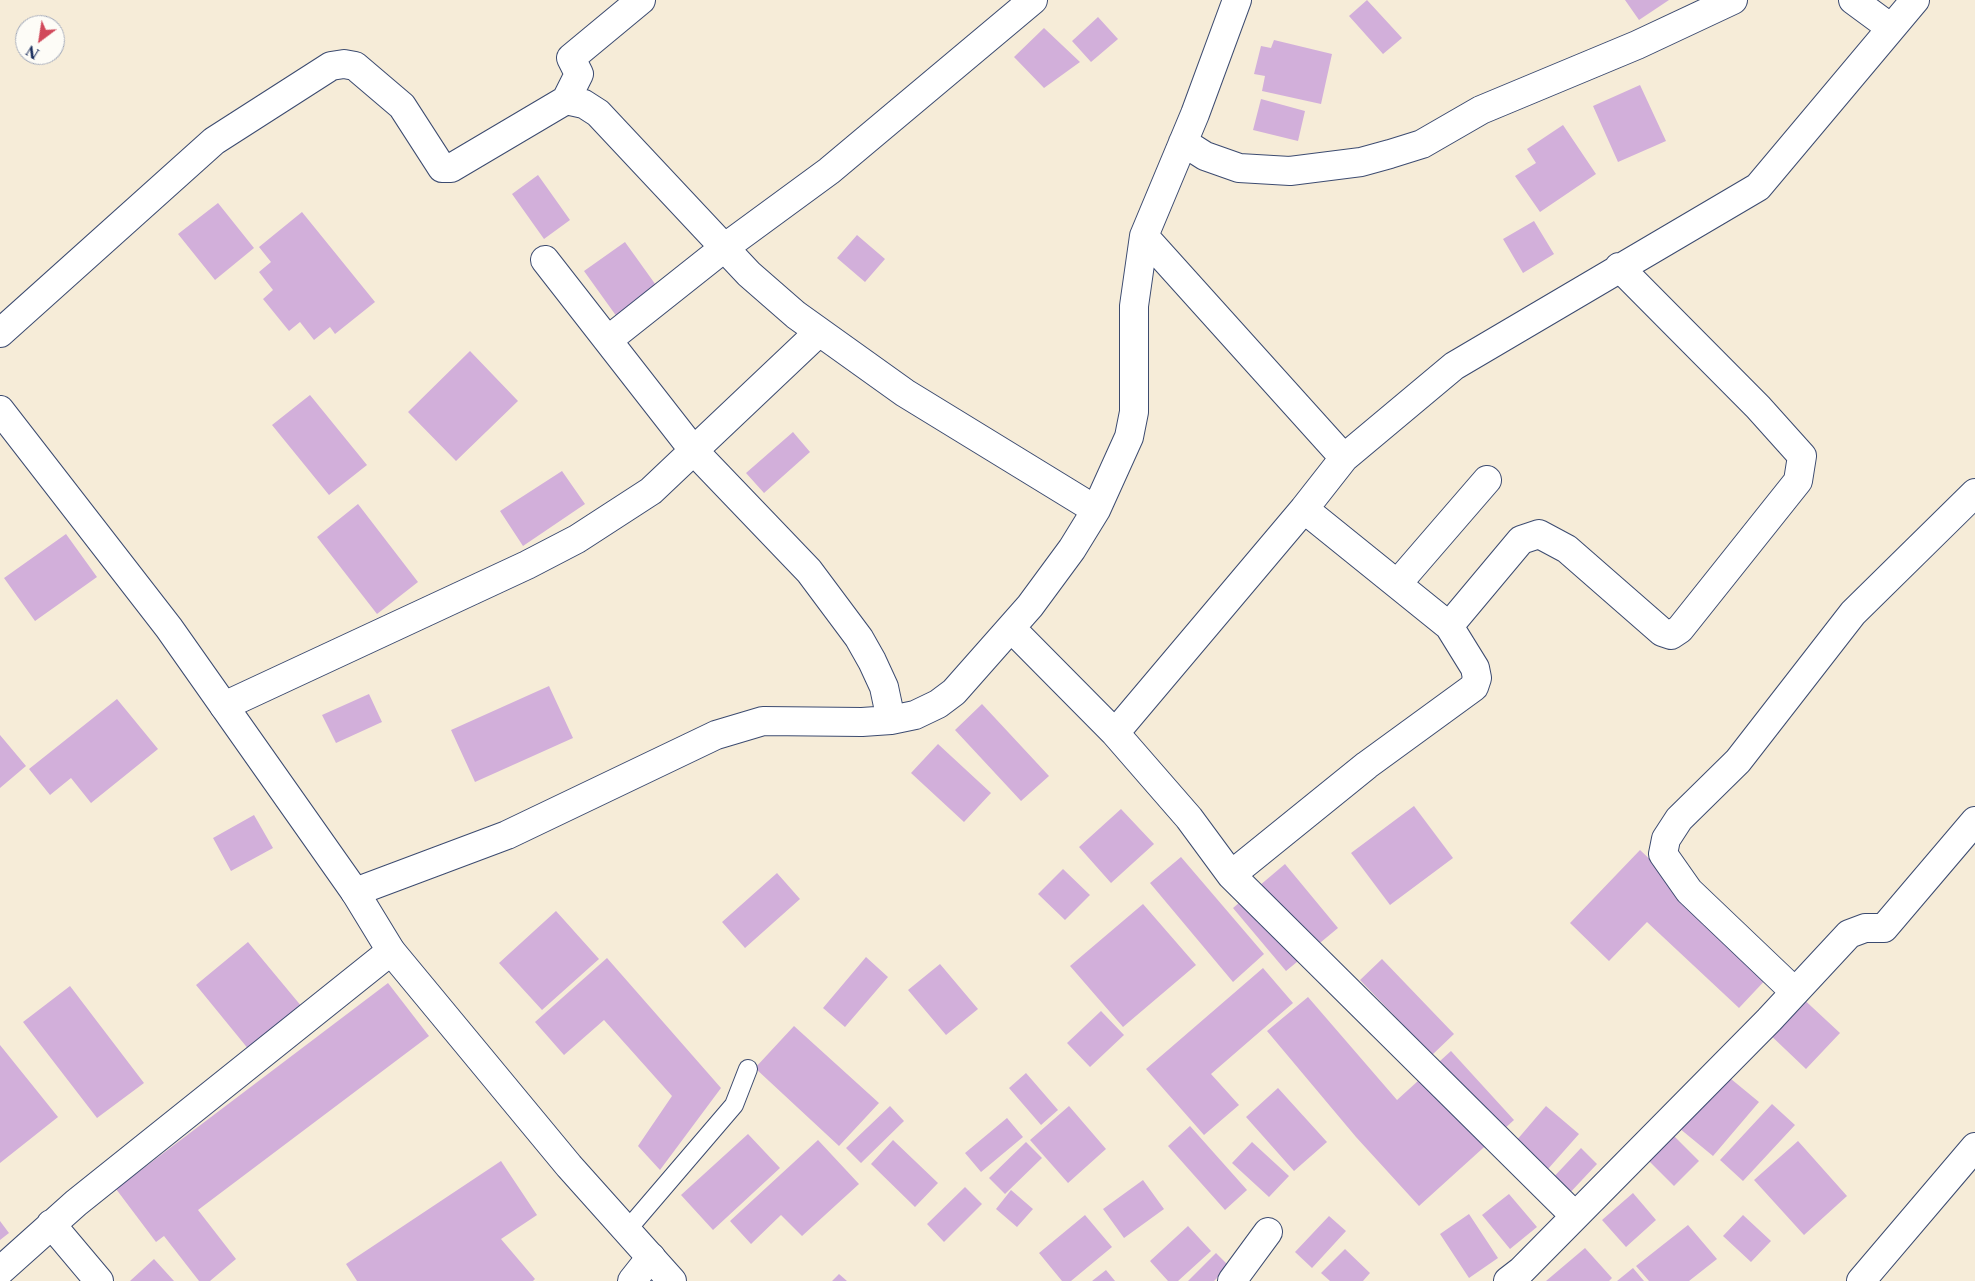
<!DOCTYPE html>
<style>
body{margin:0}
#map{position:relative;width:1975px;height:1281px;overflow:hidden;background:#f6ecd8;font-family:"Libre Caslon Text",serif}
canvas{display:block}
.north{position:absolute;left:15px;top:15px;width:50px;height:50px;box-sizing:border-box;background:#fdfcf7;border:1px solid #a3aaba;border-radius:50%;rotate:211deg;font-size:14px;font-weight:700;line-height:20px;text-align:center;color:#1b2f5e}
.north::after{content:'';display:block;margin:auto;width:18px;height:22px;background:#d1495b;clip-path:polygon(50% 0,100% 100%,50% 72%,0 100%)}
</style>
<div id="map">
<canvas width="1975" height="1281"></canvas>
<div class="north">N</div>
</div>
<script>
const context = document.querySelector('canvas').getContext('2d');
context.lineJoin = 'round';
function paint(path, color) {
  context.fillStyle = color;
  context.fill(path, 'evenodd');
}
function toPath(rows) {
  const path = new Path2D();
  for (const r of rows) {
    path.moveTo(r[0], r[1]);
    for (let i = 2; i < r.length; i += 2) path.lineTo(r[i], r[i + 1]);
  }
  return path;
}
function strokePath(path, color, width, dash) {
  context.strokeStyle = color;
  context.lineWidth = width;
  context.lineCap = dash ? 'butt' : 'round';
  context.setLineDash(dash || []);
  context.stroke(path);
}
paint(toPath([
 [1367,0,1402,38,1383,54,1349,16],
 [1625,0,1669,0,1639,20],
 [1098,17,1118,39,1091,62,1072,41],
 [1044,28,1080,62,1044,88,1014,57],
 [1274,40,1332,54,1321,104,1262,91,1265,76,1254,74,1261,46,1271,48],
 [1640,85,1666,141,1618,162,1593,106],
 [1261,99,1305,111,1298,141,1253,130],
 [1563,125,1596,174,1540,212,1515,176,1536,163,1527,149],
 [538,175,570,220,544,239,512,194],
 [218,203,254,248,215,280,178,234],
 [302,212,375,302,335,334,330,327,314,340,300,322,289,331,263,299,273,290,259,272,271,262,259,247],
 [1534,221,1554,254,1523,273,1503,239],
 [857,235,885,259,865,282,837,258],
 [625,242,658,288,617,317,584,271],
 [470,351,518,401,456,461,408,412],
 [310,395,367,465,329,495,272,425],
 [793,432,810,452,764,493,746,473],
 [562,471,585,504,523,546,500,511],
 [358,504,418,582,377,614,317,537],
 [66,534,97,577,35,621,4,578],
 [549,686,573,738,475,782,451,730],
 [369,694,382,722,336,743,322,715],
 [117,699,158,749,91,803,71,778,50,795,29,769],
 [982,704,1049,776,1021,801,955,730],
 [0,735,26,766,0,788],
 [938,744,991,793,964,822,911,773],
 [1414,806,1453,858,1390,905,1351,853],
 [1121,809,1154,844,1111,883,1079,847],
 [254,815,273,848,231,871,213,838],
 [1640,850,1771,974,1739,1008,1647,922,1609,961,1570,923],
 [1181,857,1264,954,1233,982,1150,883],
 [1285,864,1338,928,1286,971,1233,908],
 [1063,869,1090,895,1065,920,1038,894],
 [777,873,800,899,745,948,722,922],
 [1143,904,1196,965,1123,1027,1070,966],
 [556,911,599,959,542,1010,499,963],
 [248,942,307,1013,254,1056,196,985],
 [866,957,888,977,845,1027,823,1008],
 [607,958,721,1088,660,1170,638,1146,672,1096,604,1020,564,1055,535,1022],
 [1382,959,1454,1034,1432,1055,1360,980],
 [940,964,978,1009,946,1035,908,990],
 [1263,968,1293,1003,1211,1074,1239,1105,1204,1135,1146,1069],
 [388,983,429,1036,198,1210,236,1259,210,1281,199,1281,164,1236,156,1242,116,1189],
 [70,986,144,1083,97,1118,23,1022],
 [1798,994,1840,1033,1806,1069,1764,1029],
 [1308,997,1397,1100,1451,1051,1514,1120,1419,1206,1356,1137,1267,1031],
 [1101,1011,1124,1035,1090,1067,1067,1043],
 [794,1026,879,1103,839,1146,755,1068],
 [0,1045,58,1117,0,1163],
 [1026,1073,1058,1110,1041,1125,1009,1088],
 [1725,1074,1759,1102,1713,1156,1679,1128],
 [1278,1088,1327,1142,1294,1171,1246,1117],
 [1772,1104,1795,1125,1743,1181,1720,1160],
 [890,1106,904,1121,861,1163,846,1148],
 [1069,1106,1106,1149,1068,1183,1030,1140],
 [1546,1106,1579,1134,1548,1169,1516,1141],
 [1007,1118,1023,1137,981,1172,965,1153],
 [1190,1126,1247,1190,1225,1210,1168,1146],
 [748,1134,780,1168,713,1230,681,1195],
 [1672,1134,1699,1161,1674,1186,1647,1159],
 [818,1140,859,1184,802,1236,781,1215,751,1244,730,1221],
 [893,1140,938,1183,915,1207,871,1164],
 [1798,1141,1847,1196,1804,1235,1754,1180],
 [1026,1142,1042,1158,1005,1194,989,1178],
 [1252,1142,1289,1176,1269,1197,1232,1163],
 [1581,1148,1597,1164,1565,1198,1548,1183],
 [501,1161,537,1215,501,1239,535,1279,533,1281,357,1281,346,1264],
 [1143,1180,1164,1209,1124,1238,1103,1209],
 [965,1187,982,1204,944,1242,927,1224],
 [1011,1190,1033,1209,1017,1227,996,1209],
 [1633,1193,1656,1220,1626,1247,1602,1220],
 [1509,1194,1537,1227,1510,1249,1482,1215],
 [1469,1214,1498,1258,1469,1278,1440,1234],
 [1085,1215,1112,1247,1071,1281,1062,1281,1039,1253],
 [1743,1215,1771,1241,1751,1262,1723,1236],
 [1329,1216,1346,1231,1312,1268,1295,1252],
 [0,1221,9,1233,0,1240],
 [1688,1225,1717,1259,1689,1281,1649,1281,1636,1266],
 [1188,1226,1211,1251,1178,1281,1168,1281,1150,1261],
 [1585,1248,1612,1278,1609,1281,1546,1281],
 [1345,1249,1370,1273,1363,1281,1330,1281,1321,1273],
 [1216,1253,1229,1266,1214,1281,1188,1281],
 [154,1259,174,1281,130,1281],
 [1633,1268,1644,1281,1617,1281],
 [1106,1270,1115,1281,1092,1281],
 [839,1274,847,1281,832,1281]
]), '#d2afda');
const service = toPath([
 [627,1230,734,1105,748,1069]
]);
const minor = toPath([
 [1853,0,1891,28],
 [566,100,579,74,571,58,641,0],
 [1183,142,1205,156,1239,168,1290,171,1361,162,1390,154,1422,144,1481,110,1637,45,1733,0],
 [1144,236,1344,458,1304,509,1115,733,1189,818,1231,875,1575,1216],
 [545,260,694,451,809,571,859,638,872,661,884,687,891,720],
 [0,333,214,141,331,66,344,64,355,66,402,106,442,168,451,168,566,100,584,104,598,113,749,274,796,315,905,393,1096,510],
 [608,340,724,248,829,171,1033,0],
 [1344,458,1454,366,1758,187,1915,0],
 [1398,583,1487,480],
 [1449,626,1521,540,1539,534,1567,549,1662,632,1671,635,1680,629,1798,481,1802,456,1758,407,1619,267],
 [1011,628,1115,733],
 [224,706,527,565,577,539,651,491,819,332],
 [1231,875,1367,765,1474,687,1477,678,1475,668,1449,626,1304,509],
 [355,892,507,835,716,735,763,721,862,722,891,720,915,715,938,704,954,692,1030,606,1072,549,1096,510,1129,437,1134,412,1134,306,1144,236,1195,114,1237,0],
 [1795,992,1689,891,1663,854,1666,839,1679,819,1738,761,1853,613,1975,493],
 [51,1224,99,1281],
 [0,1271,76,1203,391,951],
 [632,1281,651,1257],
 [1232,1281,1268,1232],
 [1508,1281,1521,1271,1769,1020,1849,934,1865,928,1884,928,1975,821],
 [1861,1281,1975,1147]
]);
const tertiary = toPath([
 [0,410,169,628,355,892,391,951,569,1166,672,1281]
]);
strokePath(service, '#3c4b70', 20);
strokePath(minor, '#3c4b70', 30);
strokePath(tertiary, '#3c4b70', 30);
strokePath(service, '#fff', 18);
strokePath(minor, '#fff', 28);
strokePath(tertiary, '#fff', 28);
</script>
